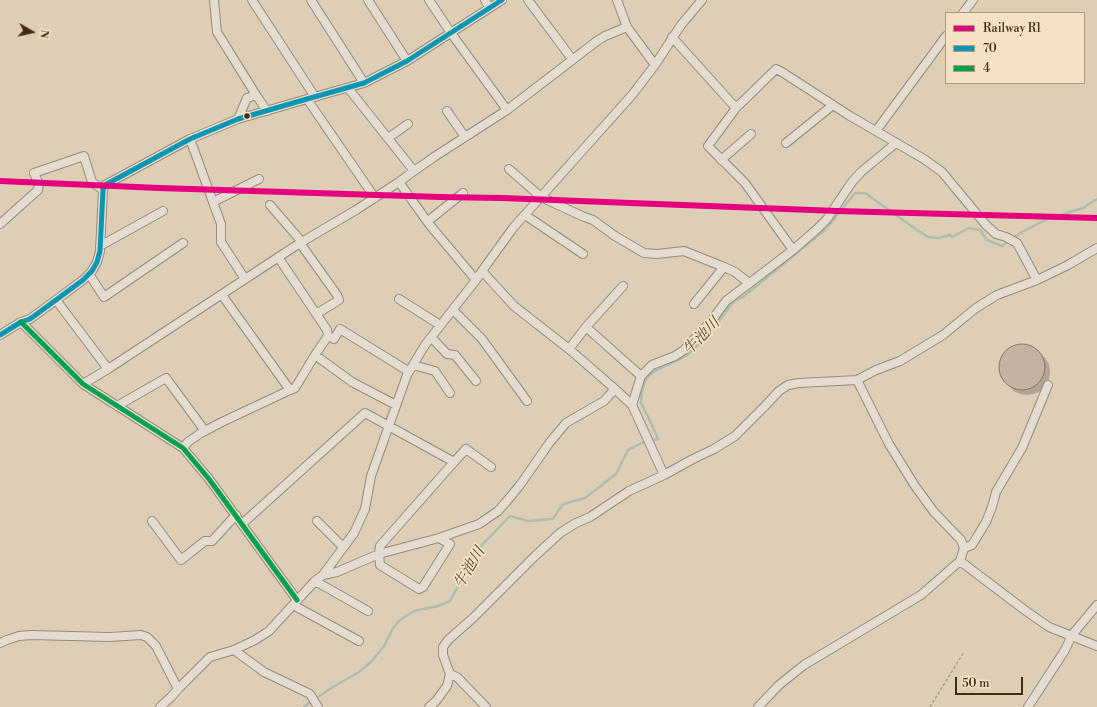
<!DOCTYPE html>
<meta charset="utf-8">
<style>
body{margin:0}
#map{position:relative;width:1097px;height:707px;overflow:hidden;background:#deceb6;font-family:"Libre Bodoni",serif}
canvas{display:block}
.legend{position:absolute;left:945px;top:12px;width:140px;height:72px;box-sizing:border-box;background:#f5e1c4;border:1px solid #ae987c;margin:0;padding:5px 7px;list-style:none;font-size:12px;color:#442a10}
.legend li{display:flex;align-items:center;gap:8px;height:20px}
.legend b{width:20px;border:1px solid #ae987c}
.north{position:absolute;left:12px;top:12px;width:40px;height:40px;-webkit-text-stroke:3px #f5e1c4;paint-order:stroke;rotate:99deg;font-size:11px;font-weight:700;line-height:16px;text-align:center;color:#442a10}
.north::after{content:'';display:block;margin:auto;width:14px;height:18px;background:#442a10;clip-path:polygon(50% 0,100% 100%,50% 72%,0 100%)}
.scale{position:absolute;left:955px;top:677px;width:68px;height:18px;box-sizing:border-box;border:2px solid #442a10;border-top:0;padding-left:5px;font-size:12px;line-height:14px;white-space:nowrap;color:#442a10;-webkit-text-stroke:3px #f5e1c4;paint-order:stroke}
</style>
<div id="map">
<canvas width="1097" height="707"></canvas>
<ul class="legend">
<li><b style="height:5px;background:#e5007d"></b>Railway R1</li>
<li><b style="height:5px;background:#0a96b2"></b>70</li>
<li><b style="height:5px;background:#03a04e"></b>4</li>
</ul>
<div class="north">N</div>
<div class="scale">50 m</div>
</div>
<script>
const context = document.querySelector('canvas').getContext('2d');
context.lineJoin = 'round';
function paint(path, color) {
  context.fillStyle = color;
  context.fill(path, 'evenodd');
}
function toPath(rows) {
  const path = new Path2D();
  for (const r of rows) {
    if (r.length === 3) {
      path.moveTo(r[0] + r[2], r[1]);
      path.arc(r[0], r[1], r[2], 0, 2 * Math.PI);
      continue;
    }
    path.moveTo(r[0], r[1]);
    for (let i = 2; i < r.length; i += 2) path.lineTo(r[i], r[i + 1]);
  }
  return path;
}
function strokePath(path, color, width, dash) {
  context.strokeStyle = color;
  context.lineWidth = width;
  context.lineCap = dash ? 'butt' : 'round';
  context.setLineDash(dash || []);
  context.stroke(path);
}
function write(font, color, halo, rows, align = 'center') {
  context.font = font + ' "Libre Bodoni","Noto Serif JP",serif';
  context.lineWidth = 3.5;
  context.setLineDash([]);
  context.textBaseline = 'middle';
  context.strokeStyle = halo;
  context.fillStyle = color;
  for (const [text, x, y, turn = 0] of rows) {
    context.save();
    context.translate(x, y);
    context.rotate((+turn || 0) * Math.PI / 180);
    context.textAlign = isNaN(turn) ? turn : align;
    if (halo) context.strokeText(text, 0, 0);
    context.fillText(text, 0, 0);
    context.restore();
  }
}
paint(toPath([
 [1019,345,1026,345,1034,348,1045,358,1049,364,1050,372,1049,379,1046,386,1041,391,1034,394,1027,395,1020,394,1014,391,1004,380,1001,374,1000,366,1002,359,1006,352,1011,348]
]), '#0003');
strokePath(toPath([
 [1013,238,1022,232,1047,219,1083,208,1097,199],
 [304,707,310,702,333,687,359,672,371,662,384,646,393,628,401,619,414,611,438,606,450,601,470,563,481,546,510,516,528,521,553,519,563,504,585,498,616,474,628,450,642,443,658,439,652,425,641,403,642,389,646,379,653,372,686,356,705,338,722,317,733,302,743,297,825,230,855,193,865,193,917,230,928,237,939,238,950,235,952,237,969,228,980,230,987,240,1002,246,1009,241]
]), '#aebdaf', 2.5);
const building = toPath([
 [1022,367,23]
]);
paint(building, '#c6b2a2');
strokePath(building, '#807464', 1);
const minor = toPath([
 [214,0,217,32,256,95,267,111],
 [252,0,315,97],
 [311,0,364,83],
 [368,0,407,61],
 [429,0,451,33,507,110],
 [485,0,489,7],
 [528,0,572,59],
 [617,0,627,27,655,65],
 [963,13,973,0],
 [672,37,736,108],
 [348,88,414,171],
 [307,99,375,198],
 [447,111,465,137],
 [238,119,247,98,256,95],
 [876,131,946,36],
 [388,138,408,124],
 [190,139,221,224,221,242,245,279],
 [786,143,833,105],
 [721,160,751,134],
 [509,169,541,197,582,216,593,220,615,236,644,253,657,254,684,251,724,267,735,272,749,283],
 [399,182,429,224,476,280],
 [213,202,259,179],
 [270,205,302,242],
 [525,215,583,254],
 [428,221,463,193],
 [0,224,38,190,39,184,34,173,84,156,92,182,103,190],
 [300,243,337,295,339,300,316,314],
 [100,246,163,211],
 [793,250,745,183,708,146,736,108,776,69,782,72,850,116,924,159,942,172,986,225,996,234,1006,237,1017,243,1037,280],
 [278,257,327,330,328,336,315,355],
 [482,271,514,306,569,349,615,389,632,405,664,475],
 [89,274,104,297,183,243],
 [399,299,440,325],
 [56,300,108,369],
 [694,304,724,267],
 [453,310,482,339,527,401],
 [21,322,83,384,183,448,209,479,297,600],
 [586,327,641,376],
 [0,335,21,322,30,319,41,311,83,280,92,271,97,262,100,251,103,190,105,185,190,139,238,119,307,99,364,83,407,61,502,0],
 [328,336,334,339,340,329,408,371],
 [431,337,447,354,455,355,476,381],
 [569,349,586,327,623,286],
 [413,365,435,371,450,393],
 [83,384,108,369,300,243,356,210,399,182,414,171,434,157,507,110,597,41,605,36,627,27],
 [290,390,295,388,315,355,352,382,396,405],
 [632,405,641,376,652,365,675,356,684,350,712,320,726,301,793,250,817,229,827,219,852,182,861,172,896,143],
 [117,406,166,378,205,431],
 [183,448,188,442,201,433,222,422,290,390,222,295],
 [454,462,466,449,491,467],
 [152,521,181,560,205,541,212,541,236,515],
 [317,521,343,547],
 [242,524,365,413,454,462,380,546,379,554,380,565,419,589,423,587,450,544,439,538],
 [964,548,972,545,986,522,992,507,996,492,1022,448,1048,385],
 [960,561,1026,611,1049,627,1097,646],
 [323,575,337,572,379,554,439,538,479,524,498,511,506,502,520,485,550,442,566,423,604,401,615,389],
 [315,581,368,611],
 [293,605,359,641],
 [0,643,7,640,19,636,31,635,110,637,141,635,147,637,156,646,178,689],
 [234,650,264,672,310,694,318,707],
 [450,674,457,677,486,707],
 [160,707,171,697,178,689,210,657,234,650,255,640,269,631,315,581,323,575,354,533,365,509,371,476,407,375,425,345,476,280,482,271,513,228,632,95,655,65,681,25,702,0],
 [429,707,436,701,447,686,450,674,443,655,443,647,448,640,473,618,534,557,560,533,576,523,590,517,629,491,664,475,693,459,714,449,735,436,765,406,779,391,788,385,799,383,857,380,876,370,900,361,943,335,976,308,997,295,1037,280,1068,265,1097,248],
 [758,707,779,685,804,665,921,595,960,561,964,548,961,540,934,512,915,486,889,444,857,380],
 [1028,707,1065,650,1072,635,1097,605]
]);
strokePath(minor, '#968a7a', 10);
strokePath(toPath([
 [930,707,964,652]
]), '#a89e92', 1.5, [3, 2]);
strokePath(minor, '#e4dcd0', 8);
strokePath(toPath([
 [0,335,21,322,30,319,41,311,83,280,92,271,97,262,100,251,103,190,105,185,190,139,238,119,307,99,364,83,407,61,502,0]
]), '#0a96b2', 5);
strokePath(toPath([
 [21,322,83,384,183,448,209,479,297,600]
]), '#03a04e', 5);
strokePath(toPath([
 [0,181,159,188,440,197,502,198,837,211,1097,218]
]), '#e5007d', 6);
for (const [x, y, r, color] of [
 [247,116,3.5,"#442a10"]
]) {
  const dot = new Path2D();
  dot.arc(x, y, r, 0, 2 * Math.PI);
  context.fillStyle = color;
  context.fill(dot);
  strokePath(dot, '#f5e1c4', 1.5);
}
write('italic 15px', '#55462f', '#f5e1c4', [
 ["牛池川",702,337,-46],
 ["牛池川",470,568,-59]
]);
</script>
